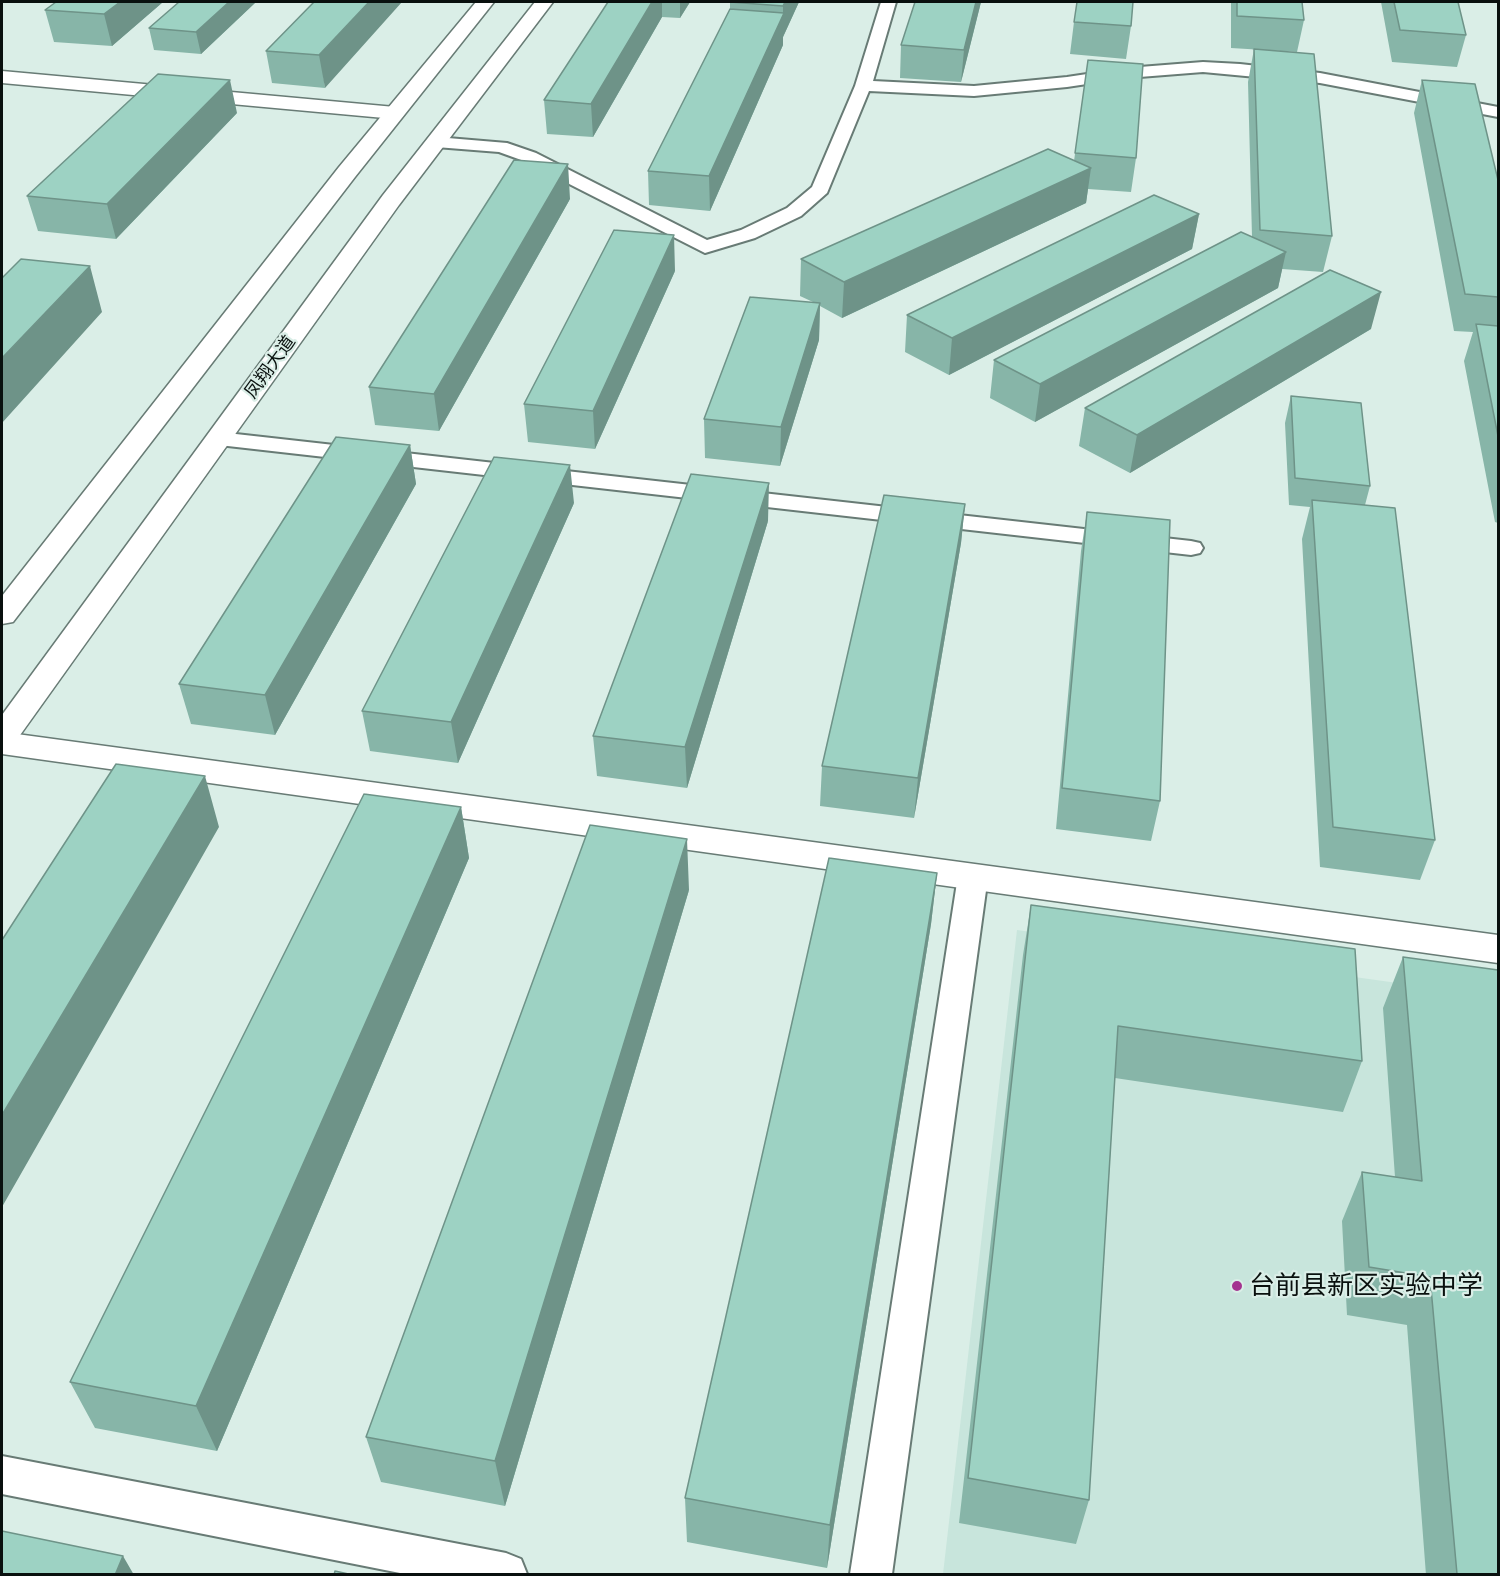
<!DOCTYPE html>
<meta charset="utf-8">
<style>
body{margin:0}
#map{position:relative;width:1500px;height:1576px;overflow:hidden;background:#daeee7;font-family:"Asap Condensed",sans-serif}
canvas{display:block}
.frame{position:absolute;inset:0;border:3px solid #09100e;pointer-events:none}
</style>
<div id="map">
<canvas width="1500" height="1576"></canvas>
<div class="frame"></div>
</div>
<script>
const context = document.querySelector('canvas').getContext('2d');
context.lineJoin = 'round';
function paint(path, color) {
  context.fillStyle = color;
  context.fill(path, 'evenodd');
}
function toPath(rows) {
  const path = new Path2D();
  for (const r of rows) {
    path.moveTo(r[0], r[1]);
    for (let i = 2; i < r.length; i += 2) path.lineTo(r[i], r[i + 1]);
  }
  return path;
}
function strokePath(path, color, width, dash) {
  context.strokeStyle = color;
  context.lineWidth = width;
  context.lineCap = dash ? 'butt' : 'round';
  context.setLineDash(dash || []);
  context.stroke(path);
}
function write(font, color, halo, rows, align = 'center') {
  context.font = font + ' "Asap Condensed","Noto Sans SC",sans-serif';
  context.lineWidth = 4.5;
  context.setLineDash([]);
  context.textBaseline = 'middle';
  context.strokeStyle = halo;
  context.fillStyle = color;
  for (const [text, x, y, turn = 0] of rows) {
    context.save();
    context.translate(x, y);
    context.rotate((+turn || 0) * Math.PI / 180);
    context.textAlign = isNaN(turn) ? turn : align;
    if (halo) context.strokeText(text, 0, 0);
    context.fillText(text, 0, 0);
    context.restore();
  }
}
paint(toPath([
 [1017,930,1498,997,1498,1574,943,1574]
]), '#c8e5dc');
const service = toPath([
 [881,2,896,2,873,81,974,86,1067,77,1127,68,1203,62,1240,64,1320,73,1498,107,1498,117,1320,83,1203,72,1127,78,1067,87,974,96,869,91,827,193,801,216,755,238,705,253,524,161,499,152,436,147,430,146,427,142,430,138,436,137,507,143,536,153,707,240,741,230,787,208,812,187,855,86,881,2],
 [218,432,1191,541,1200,543,1203,548,1200,553,1191,555,210,444,207,439,210,434,218,432],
 [973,865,984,868,988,876,892,1574,850,1574,958,876,962,868,973,865],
 [2,1456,506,1553,521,1559,527,1574,405,1574,2,1494,2,1456]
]);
const minor = toPath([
 [2,71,395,107,402,109,405,113,402,117,395,119,2,83,2,71]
]);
const tertiary = toPath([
 [2,732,1498,935,1498,963,2,754,2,732]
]);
const primary = toPath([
 [476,2,494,2,355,177,13,622,2,624,2,596,339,167,476,2],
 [535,2,553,2,399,205,13,745,2,748,2,715,383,195,535,2]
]);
strokePath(service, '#687b75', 4);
strokePath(minor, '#687b75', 3);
strokePath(tertiary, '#687b75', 3);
strokePath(primary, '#687b75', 3);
paint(service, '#fff');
paint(minor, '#fff');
paint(tertiary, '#fff');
paint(primary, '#fff');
paint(toPath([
 [56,2,163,2,112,46,54,42,45,10],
 [179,2,256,2,201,54,154,50,149,28],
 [314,2,325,88,272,83,266,51],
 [608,2,690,2,680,18,662,17,593,137,547,134,544,100],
 [730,2,799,2,783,37,783,45,710,211,649,205,648,171,730,10],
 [915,2,981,2,961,82,900,78,901,45],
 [1231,2,1302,2,1304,20,1297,52,1231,48],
 [1381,2,1458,2,1466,35,1457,67,1392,62],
 [1074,22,1131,26,1126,59,1070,54],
 [1254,49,1332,236,1323,272,1282,269,1278,288,1035,422,990,398,994,360,1252,237,1248,82],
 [1088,60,1136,158,1131,192,1088,189,1086,203,842,318,820,306,819,340,780,466,705,458,704,419,813,302,800,296,801,259,1074,161],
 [1422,80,1498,180,1498,523,1495,522,1464,361,1473,332,1454,331,1414,113],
 [237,113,116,239,38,231,27,196],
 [570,199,439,431,375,425,369,387],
 [1199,214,1192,249,949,375,905,352,907,315],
 [675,271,595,449,528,442,524,404],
 [1371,329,1130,473,1079,446,1085,408],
 [1291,396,1370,486,1365,505,1435,840,1420,880,1320,867,1302,539,1310,507,1289,505,1285,423],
 [410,445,416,484,275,735,191,724,179,684],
 [574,503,458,763,370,751,362,711],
 [965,504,961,543,914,818,820,806,822,766],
 [1087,512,1160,801,1151,841,1056,829,1081,551],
 [768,521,687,788,597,776,593,736],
 [461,807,469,858,217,1451,95,1428,70,1382],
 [937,873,931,924,827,1568,687,1542,685,1498],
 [689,890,505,1506,381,1482,366,1437],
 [1031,905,1362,1061,1343,1112,1115,1078,1089,1500,1076,1544,959,1523,1023,955],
 [1403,957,1498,1575,1426,1575,1407,1325,1347,1315,1342,1221,1362,1172,1395,1177,1383,1008]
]), '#87b5a8');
paint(toPath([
 [120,2,163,2,112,46,104,14],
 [229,2,256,2,201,54,196,32],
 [369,2,402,2,325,88,319,55],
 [652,2,662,2,662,17,593,137,591,104],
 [680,2,690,2,680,18],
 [785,2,799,2,783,37,783,45,710,211,709,176,783,13,783,6],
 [976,2,981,2,961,82,964,50],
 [230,80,237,113,116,239,107,204],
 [568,164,570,199,439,431,434,394],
 [1091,168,1086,203,842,318,844,282],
 [1199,214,1192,249,949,375,952,338],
 [674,235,675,271,595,449,593,411],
 [1286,252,1278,288,1035,422,1040,384],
 [90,266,102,312,2,423,2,358],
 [1381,292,1371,329,1130,473,1137,435],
 [820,303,819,340,780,466,781,427],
 [410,445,416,484,275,735,265,695],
 [570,465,574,503,458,763,451,722],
 [769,483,768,521,687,788,685,747],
 [965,504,961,543,914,818,918,778],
 [205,776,219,827,2,1207,2,1115],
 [461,807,469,858,217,1451,196,1406],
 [687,839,689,890,505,1506,495,1461],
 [937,873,931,924,827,1568,830,1525],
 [123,1556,134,1575,115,1575]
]), '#6e9388');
const building = toPath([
 [56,2,120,2,104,14,45,10,56,2],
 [179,2,229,2,196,32,149,28,179,2],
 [314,2,369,2,319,55,266,51,314,2],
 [608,2,652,2,591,104,544,100,608,2],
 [730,2,785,2,783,6,730,2],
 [915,2,976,2,964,50,901,45,915,2],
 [1077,2,1133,2,1131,26,1074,22,1077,2],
 [1237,2,1302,2,1304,20,1237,16,1237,2],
 [1394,2,1458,2,1466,35,1400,30,1394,2],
 [730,9,784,13,709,176,648,171,730,9],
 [1254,49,1314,54,1332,236,1260,230,1254,49],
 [1088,60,1143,64,1136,158,1075,153,1088,60],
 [158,74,230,80,107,204,27,196,158,74],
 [1422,80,1475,84,1498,180,1498,297,1465,294,1422,80],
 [1048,149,1091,168,844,282,801,259,1048,149],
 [514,160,568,164,434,394,369,387,514,160],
 [1154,195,1199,214,952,338,907,315,1154,195],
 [614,230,674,235,593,411,524,404,614,230],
 [1241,232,1286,252,1040,384,994,360,1241,232],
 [21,259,90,266,2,358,2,278,21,259],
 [1330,270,1381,292,1137,435,1085,408,1330,270],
 [750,297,820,303,781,427,704,419,750,297],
 [1476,324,1498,326,1498,436,1476,324],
 [1291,396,1361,403,1370,486,1295,478,1291,396],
 [336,437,410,445,265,695,179,684,336,437],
 [494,457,570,465,451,722,362,711,494,457],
 [691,474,769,483,685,747,593,736,691,474],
 [884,495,965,504,918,778,822,766,884,495],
 [1312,500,1395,508,1435,840,1333,827,1312,500],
 [1087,512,1170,520,1160,801,1062,788,1087,512],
 [116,764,205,776,2,1115,2,940,116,764],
 [364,794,461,807,196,1406,70,1382,364,794],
 [590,825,687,839,495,1461,366,1437,590,825],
 [829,858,937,873,830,1525,685,1498,829,858],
 [1031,905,1355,949,1362,1061,1118,1026,1089,1500,968,1478,1031,905],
 [1403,957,1498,970,1498,1575,1457,1574,1430,1277,1369,1267,1362,1172,1422,1181,1403,957],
 [2,1531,123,1556,115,1575,2,1575,2,1531],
 [335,1571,353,1575,334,1575,335,1571]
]);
paint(building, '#9dd2c3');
strokePath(building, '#6e9388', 1.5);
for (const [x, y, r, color] of [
 [1237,1286,6,"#a43390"]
]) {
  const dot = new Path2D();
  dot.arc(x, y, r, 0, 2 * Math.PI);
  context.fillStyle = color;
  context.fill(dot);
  strokePath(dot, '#daeee7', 2);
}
write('18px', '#09100e', '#daeee7', [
 ["凤翔大道",270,367,-54]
]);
write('26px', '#09100e', '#daeee7', [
 ["台前县新区实验中学",1249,1286]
], 'left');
</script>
